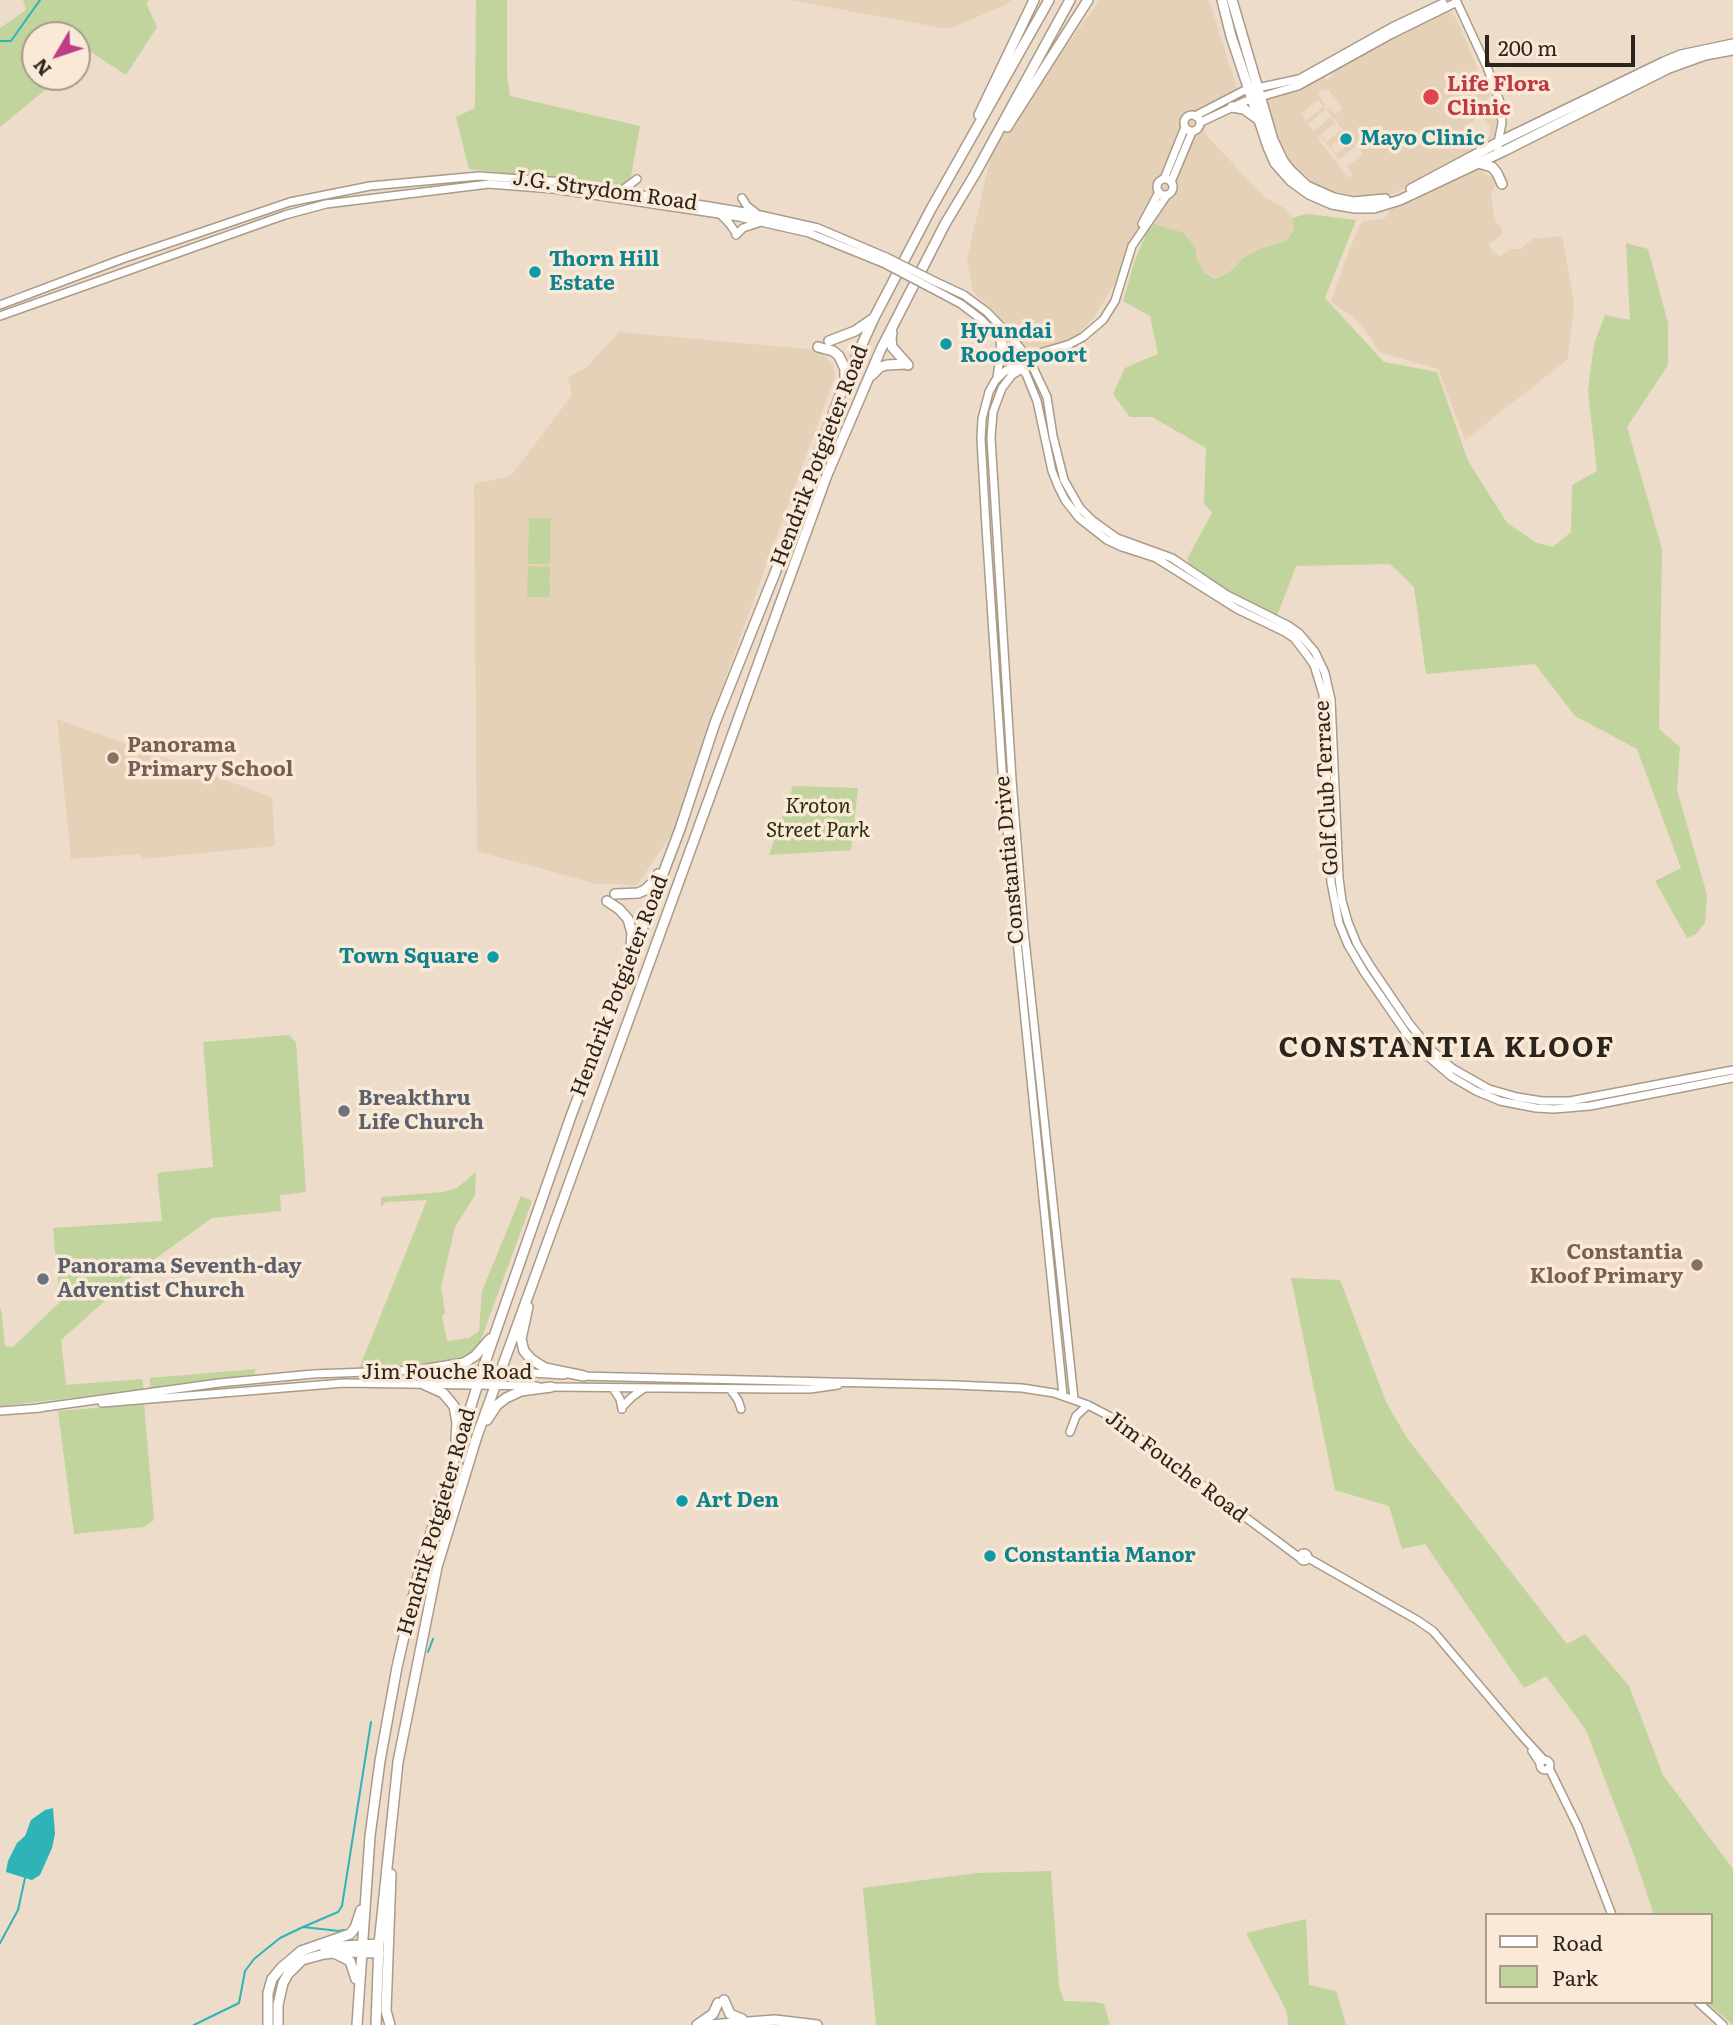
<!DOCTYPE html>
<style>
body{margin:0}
#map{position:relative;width:1733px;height:2025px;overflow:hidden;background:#ecdcc9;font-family:Literata,serif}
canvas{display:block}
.legend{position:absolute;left:1485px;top:1913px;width:228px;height:91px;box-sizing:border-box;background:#fae9d6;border:2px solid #a79b8c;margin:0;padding:9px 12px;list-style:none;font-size:21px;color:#2b251e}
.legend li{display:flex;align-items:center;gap:14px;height:35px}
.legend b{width:35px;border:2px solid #a79b8c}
.north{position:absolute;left:21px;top:21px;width:70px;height:70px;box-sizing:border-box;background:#fae9d6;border:2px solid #a79b8c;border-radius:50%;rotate:231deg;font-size:19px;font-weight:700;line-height:28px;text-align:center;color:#2b251e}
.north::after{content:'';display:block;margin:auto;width:24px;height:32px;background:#bd3d89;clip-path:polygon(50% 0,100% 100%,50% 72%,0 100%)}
.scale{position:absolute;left:1485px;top:35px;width:150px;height:32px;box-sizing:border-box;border:4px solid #2b251e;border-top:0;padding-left:9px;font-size:21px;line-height:24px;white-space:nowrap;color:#2b251e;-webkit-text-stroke:5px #fae9d6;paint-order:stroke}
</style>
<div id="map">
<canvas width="1733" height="2025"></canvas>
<ul class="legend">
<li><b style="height:9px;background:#fff"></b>Road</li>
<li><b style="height:19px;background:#c1d49d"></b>Park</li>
</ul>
<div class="north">N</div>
<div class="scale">200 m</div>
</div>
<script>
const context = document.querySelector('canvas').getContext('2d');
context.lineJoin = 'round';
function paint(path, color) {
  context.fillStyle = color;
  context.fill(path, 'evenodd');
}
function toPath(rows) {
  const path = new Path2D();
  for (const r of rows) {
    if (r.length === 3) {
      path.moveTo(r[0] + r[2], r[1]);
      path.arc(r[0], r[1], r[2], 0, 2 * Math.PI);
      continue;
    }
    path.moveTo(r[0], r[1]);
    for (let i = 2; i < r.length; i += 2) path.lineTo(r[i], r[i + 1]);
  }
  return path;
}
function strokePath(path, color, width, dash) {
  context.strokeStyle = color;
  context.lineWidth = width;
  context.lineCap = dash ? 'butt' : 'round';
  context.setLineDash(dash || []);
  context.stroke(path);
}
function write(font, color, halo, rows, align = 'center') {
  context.font = font + ' Literata,serif';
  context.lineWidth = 7;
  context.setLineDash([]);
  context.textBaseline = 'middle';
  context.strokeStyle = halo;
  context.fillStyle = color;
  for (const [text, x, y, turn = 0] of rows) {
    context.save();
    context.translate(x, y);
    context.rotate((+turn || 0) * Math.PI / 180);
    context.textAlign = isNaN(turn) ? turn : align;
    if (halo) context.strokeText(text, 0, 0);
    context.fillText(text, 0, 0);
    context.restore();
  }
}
paint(toPath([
 [790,0,1012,0,1003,6,948,29],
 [1100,0,1209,0,1242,105,1210,118,1204,130,1207,136,1263,196,1284,208,1292,218,1294,230,1286,240,1259,249,1242,259,1232,270,1215,278,1204,271,1197,259,1195,247,1184,233,1146,224,1141,238,1094,318,1068,344,1030,353,994,311,973,292,967,259,991,155,1016,114],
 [1450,12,1456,18,1477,67,1478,72,1480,76,1484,76,1491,91,1490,96,1486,100,1489,104,1492,103,1494,106,1496,123,1494,139,1409,187,1388,196,1359,199,1334,195,1310,183,1291,166,1277,141,1264,101,1296,91,1323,76,1327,80,1334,74,1332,71,1442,13],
 [1323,89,1325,91,1328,89,1343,108,1335,115,1330,108,1327,110,1346,134,1348,132,1363,154,1347,167,1353,175,1349,178,1317,138,1321,136,1339,160,1355,147,1352,142,1336,154,1331,146,1345,135,1341,130,1327,142,1321,134,1335,123,1331,117,1314,131,1308,124,1325,110,1323,107,1306,121,1301,114,1318,100,1324,107,1326,106,1318,93],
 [1480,115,1491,127,1489,130,1491,134,1478,145,1468,137,1469,135,1464,128],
 [1481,168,1485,175,1494,176,1497,182,1491,194,1495,221,1502,229,1502,234,1488,245,1499,257,1511,249,1521,249,1532,239,1562,236,1574,303,1568,359,1465,440,1438,369,1379,352,1366,331,1354,318,1331,302,1349,250,1362,221,1384,219,1390,210,1424,192],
 [619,332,818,350,833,364,835,376,712,715,676,828,637,885,597,884,477,851,474,484,511,476,572,395,568,377,586,368],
 [57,719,272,797,275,846,142,859,141,854,71,859]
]), '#e5d0b8');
paint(toPath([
 [23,0,150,0,146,3,157,27,126,75,91,52,77,64,77,35,35,35,35,77,61,77,0,127,0,28,26,10],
 [476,0,507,0,507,75,510,96,640,126,629,188,469,169,456,117,475,108],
 [1307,214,1356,220,1325,298,1384,362,1437,372,1468,461,1507,523,1537,543,1553,547,1571,532,1572,485,1597,471,1588,391,1594,344,1605,315,1630,320,1626,243,1648,249,1668,323,1668,365,1627,427,1662,549,1659,729,1680,747,1677,790,1707,895,1705,923,1696,934,1687,938,1655,881,1681,868,1637,749,1575,716,1535,664,1426,674,1414,587,1390,564,1296,566,1277,616,1243,600,1204,576,1190,564,1187,559,1212,513,1204,503,1206,448,1152,417,1130,417,1113,394,1125,368,1158,354,1150,316,1123,301,1135,260,1147,232,1154,224,1184,233,1195,247,1197,259,1204,272,1215,279,1232,270,1242,259,1259,249,1286,241,1294,230,1292,218],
 [529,518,551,518,550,533,548,533,551,534,550,564,528,564],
 [528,566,550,567,550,581,546,582,550,582,550,597,527,597],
 [793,786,858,788,851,850,769,855],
 [289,1035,296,1042,306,1192,280,1195,281,1211,212,1218,137,1272,61,1340,66,1385,142,1379,144,1390,0,1406,0,1309,1,1308,5,1346,13,1347,60,1302,53,1228,162,1221,157,1173,213,1167,203,1042],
 [476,1172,475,1195,455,1227,441,1287,445,1313,442,1317,447,1341,469,1338,479,1331,482,1291,521,1196,532,1201,479,1345,468,1357,446,1363,359,1369,427,1200,386,1202,381,1206,381,1197,443,1192,457,1188],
 [1291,1278,1340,1280,1386,1402,1407,1438,1567,1644,1585,1634,1629,1686,1663,1775,1733,1869,1733,2025,1706,2002,1710,2002,1710,1915,1654,1915,1634,1855,1586,1730,1546,1676,1524,1688,1425,1544,1402,1549,1389,1506,1335,1490],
 [256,1369,254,1374,238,1377,157,1389,150,1386,150,1378],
 [144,1404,154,1520,144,1527,74,1534,58,1411],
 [1051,1871,1059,1987,1064,2001,1095,2002,1104,2004,1110,2025,876,2025,863,1888,977,1873],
 [1306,1919,1309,1985,1336,1991,1346,2025,1288,2025,1287,2012,1246,1933]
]), '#c1d49d');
paint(toPath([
 [53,1808,55,1834,52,1848,40,1875,32,1880,6,1872,8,1861,17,1843,25,1836,31,1820,45,1810]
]), '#2eb4b6');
strokePath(toPath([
 [0,41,11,41,40,0],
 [428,1652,433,1639],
 [303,1927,338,1912,342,1906,371,1722],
 [0,1943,18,1910,25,1878],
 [194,2025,239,2003,245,1971,254,1959,280,1938,303,1927,339,1931,344,1930]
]), '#2eb4b6', 2);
const minor = toPath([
 [1456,0,1487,67,1500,102,1502,123,1498,143,1498,153],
 [1192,123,8],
 [1195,116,1243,91,1299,79,1392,27,1443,3],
 [1201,122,1246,101,1298,86,1392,34,1457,2],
 [1165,187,8],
 [1164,179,1185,127],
 [1171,182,1192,132],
 [621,191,637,179],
 [742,198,747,206,756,213],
 [721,215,729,223,736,233],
 [1142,224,1159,192],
 [736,235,743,228,758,223],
 [934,281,964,295,987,312,1013,339,1030,361,1047,397,1053,436,1064,480,1080,508,1092,520,1117,538,1172,558,1227,595,1289,626,1299,633,1315,652,1325,673,1331,700,1339,878,1342,901,1348,922,1357,944,1371,967,1409,1023,1429,1048,1452,1068,1489,1089,1517,1097,1542,1101,1570,1101,1733,1070],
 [929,287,961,304,982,320,1000,340,1026,374,1037,401,1052,471,1058,486,1065,500,1079,518,1107,540,1122,547,1156,558,1237,609,1285,632,1294,638,1307,655,1314,665,1323,694,1331,882,1339,923,1348,945,1364,972,1406,1033,1424,1053,1452,1077,1476,1091,1500,1101,1536,1108,1554,1109,1590,1106,1733,1078],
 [0,305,122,259,290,202,370,186,479,176,564,182,751,213,818,228,886,257],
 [0,316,285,215,326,204,489,184,553,189,739,217,809,233,883,263],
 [1025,367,1012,375,1002,388,993,412,991,438,1012,780,1024,930,1074,1399],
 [997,377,1001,352,1000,340],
 [579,1376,955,1385,1022,1388,1054,1393,1088,1405,1111,1417,1300,1558],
 [549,1387,777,1389,810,1389,838,1385],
 [613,1388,620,1399,622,1409],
 [730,1389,738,1400,741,1409],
 [1063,1395,1016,931,1003,785,986,527,981,439,982,419,989,392,995,381,1004,372,1027,357,1070,344,1083,337,1103,320,1115,301,1132,246,1167,195],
 [102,1403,344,1383,537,1386],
 [623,1406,632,1397,643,1389],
 [38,1408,219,1383,313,1374,422,1370,501,1371,564,1375],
 [0,1411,41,1408],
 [1070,1432,1076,1416,1088,1405],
 [1304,1557,4],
 [1308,1558,1417,1620,1433,1631,1522,1736,1544,1760],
 [1532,1751,1540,1763],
 [1545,1765,5],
 [1549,1768,1578,1827,1612,1915],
 [1698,2002,1723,2025]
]);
const major = toPath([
 [1222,0,1231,36,1268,147,1275,163,1291,181,1309,194,1332,204,1355,208,1374,208,1400,200,1506,150,1669,68,1705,55,1733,50],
 [1232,0,1273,140,1283,161,1290,170,1307,186,1334,198,1353,202,1385,199],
 [1232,107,1244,109,1258,119],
 [979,115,1034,0],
 [1007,127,1088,0],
 [1478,163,1492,167,1497,173,1502,184],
 [1411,189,1501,141,1664,62,1681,55,1733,44],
 [892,333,891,338,892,347,908,365],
 [829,341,855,331,874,318],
 [818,347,833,351,839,356,845,369,845,381],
 [872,375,880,367,887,365,905,364],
 [615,894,638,893,645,890,654,881,658,874],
 [607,901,619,909,628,919,632,933,631,947],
 [528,1307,521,1339,524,1351,531,1359,545,1368,584,1376],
 [422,1370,464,1363,475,1356,490,1339],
 [425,1385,443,1393,454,1406,457,1423,456,1440],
 [487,1420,497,1405,506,1398,521,1391,551,1387],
 [324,1947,379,1944],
 [336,1954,350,1961,356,1979],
 [724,2000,730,2014,742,2019],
 [268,2025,268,1993,272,1979,281,1968,301,1951,350,1934,355,1928,361,1910],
 [278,2025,278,2005,283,1983,288,1974,302,1960,324,1954,345,1952,379,1953],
 [357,2025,370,1836,380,1761,397,1667,420,1567,482,1371,571,1116,680,829,715,723,775,573,845,382,874,318,931,209,1049,0],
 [376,2025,379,1944,398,1762,437,1567,477,1436,827,475,881,349,945,224,975,174,1070,0],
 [390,2025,386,2011,391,1874],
 [697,2025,713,2014,718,2003],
 [709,2025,775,2020,817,2025]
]);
strokePath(minor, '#aa9b89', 10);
strokePath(major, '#aa9b89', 12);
strokePath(minor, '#fff', 7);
strokePath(major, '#fff', 9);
const minorBridge = toPath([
 [886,257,934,281],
 [883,263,929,287]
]);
strokePath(minorBridge, '#aa9b89', 10, []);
strokePath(minorBridge, '#fff', 7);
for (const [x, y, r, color] of [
 [1431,97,9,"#e0444e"],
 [1346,139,7,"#0f9aa8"],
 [535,272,7,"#0f9aa8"],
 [946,344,7,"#0f9aa8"],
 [113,758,7,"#8d6e63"],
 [493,957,7,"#0f9aa8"],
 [344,1111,7,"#6b7280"],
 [1697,1265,7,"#8d6e63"],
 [43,1279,7,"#6b7280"],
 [682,1501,7,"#0f9aa8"],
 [990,1556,7,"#0f9aa8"]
]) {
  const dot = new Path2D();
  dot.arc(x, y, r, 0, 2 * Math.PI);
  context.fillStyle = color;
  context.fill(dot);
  strokePath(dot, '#fae9d6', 2.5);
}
write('bold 21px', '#be3a42', '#fae9d6', [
 ["Life Flora",1447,85],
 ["Clinic",1447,109]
], 'left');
write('bold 21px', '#0d838f', '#fae9d6', [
 ["Mayo Clinic",1360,139],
 ["Thorn Hill",549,260],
 ["Estate",549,284],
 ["Hyundai",960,332],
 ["Roodepoort",960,356],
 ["Town Square",479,957,"right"],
 ["Art Den",696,1501],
 ["Constantia Manor",1004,1556]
], 'left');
write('21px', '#2b251e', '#fae9d6', [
 ["J.G. Strydom Road",605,191,8],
 ["Hendrik Potgieter Road",820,456,-69],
 ["Golf Club Terrace",1327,788,-93],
 ["Constantia Drive",1010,860,-95],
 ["Hendrik Potgieter Road",620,986,-69],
 ["Jim Fouche Road",447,1373],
 ["Jim Fouche Road",1176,1467,37],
 ["Hendrik Potgieter Road",437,1522,-74]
]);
write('bold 21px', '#785e54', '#fae9d6', [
 ["Panorama",127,746],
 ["Primary School",127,770],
 ["Constantia",1683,1253,"right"],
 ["Kloof Primary",1683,1277,"right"]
], 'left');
write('italic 21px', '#252f0c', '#fae9d6', [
 ["Kroton",818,807],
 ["Street Park",818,831]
]);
write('bold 21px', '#5b616d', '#fae9d6', [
 ["Breakthru",358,1099],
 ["Life Church",358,1123],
 ["Panorama Seventh-day",57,1267],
 ["Adventist Church",57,1291]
], 'left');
context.letterSpacing = '2px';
write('bold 28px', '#2b251e', '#fae9d6', [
 ["CONSTANTIA KLOOF",1447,1049]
]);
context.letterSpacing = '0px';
</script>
